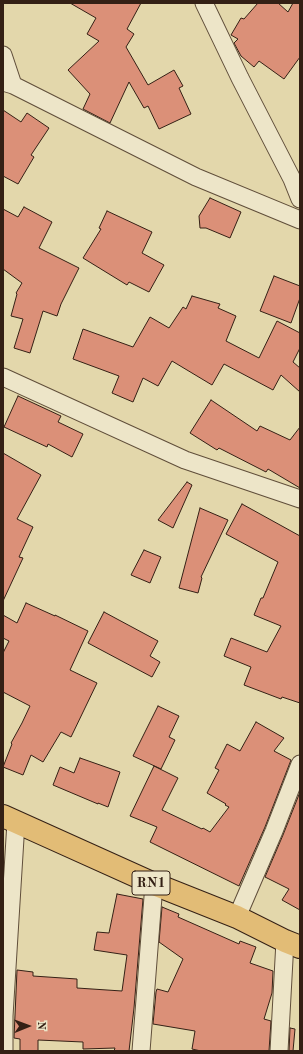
<!DOCTYPE html>
<style>
body{margin:0}
#map{position:relative;width:303px;height:1054px;overflow:hidden;background:#e3d7ab;font-family:"Old Standard TT",serif}
canvas{display:block}
.frame{position:absolute;inset:0;border:4px solid #342015;pointer-events:none}
.north{position:absolute;left:8px;top:1006px;width:40px;height:40px;-webkit-text-stroke:3px #ede5c8;paint-order:stroke;rotate:89deg;font-size:11px;font-weight:700;line-height:16px;text-align:center;color:#342015}
.north::after{content:'';display:block;margin:auto;width:14px;height:18px;background:#342015;clip-path:polygon(50% 0,100% 100%,50% 72%,0 100%)}
</style>
<div id="map">
<canvas width="303" height="1054"></canvas>
<div class="frame"></div>
<div class="north">N</div>
</div>
<script>
const context = document.querySelector('canvas').getContext('2d');
context.lineJoin = 'round';
function paint(path, color) {
  context.fillStyle = color;
  context.fill(path, 'evenodd');
}
function toPath(rows) {
  const path = new Path2D();
  for (const r of rows) {
    path.moveTo(r[0], r[1]);
    for (let i = 2; i < r.length; i += 2) path.lineTo(r[i], r[i + 1]);
  }
  return path;
}
function strokePath(path, color, width, dash) {
  context.strokeStyle = color;
  context.lineWidth = width;
  context.lineCap = dash ? 'butt' : 'round';
  context.setLineDash(dash || []);
  context.stroke(path);
}
function write(font, color, halo, rows, align = 'center') {
  context.font = font + ' "Old Standard TT",serif';
  context.lineWidth = 3;
  context.setLineDash([]);
  context.textBaseline = 'middle';
  context.strokeStyle = halo;
  context.fillStyle = color;
  for (const [text, x, y, turn = 0] of rows) {
    context.save();
    context.translate(x, y);
    context.rotate((+turn || 0) * Math.PI / 180);
    context.textAlign = isNaN(turn) ? turn : align;
    if (halo) context.strokeText(text, 0, 0);
    context.fillText(text, 0, 0);
    context.restore();
  }
}
const building = toPath([
 [70,3,141,3,127,29,134,34,126,47,148,85,174,70,183,86,179,88,191,114,159,129,148,106,144,108,129,82,110,123,83,109,90,94,68,70,99,41,87,34,96,18,70,3],
 [258,3,278,3,288,12,293,3,300,3,300,57,284,79,259,61,254,67,241,56,234,43,238,39,231,35,241,18,244,19,258,3],
 [3,110,21,122,27,113,49,128,31,155,34,157,18,184,3,176,3,110],
 [210,198,241,212,230,238,206,228,200,228,199,216,210,198],
 [24,207,52,222,39,248,79,268,61,304,57,316,43,311,30,353,14,348,23,319,11,316,17,294,16,293,22,283,3,269,3,209,18,217,24,207],
 [107,211,152,232,142,253,164,265,149,292,129,282,127,285,83,258,101,229,99,228,107,211],
 [274,276,300,286,300,298,291,323,260,311,274,276],
 [192,296,220,304,218,308,236,316,226,341,259,358,277,321,300,333,300,348,293,362,300,368,300,392,281,375,273,390,224,364,212,385,172,361,158,386,143,378,133,402,112,393,119,376,73,359,83,329,133,347,150,317,169,328,183,307,186,309,192,296],
 [18,396,61,416,58,422,83,434,72,457,48,444,47,447,4,427,18,396],
 [211,400,257,431,260,426,290,440,300,427,300,488,268,469,266,472,219,448,217,450,190,433,211,400],
 [3,453,41,475,17,519,33,527,19,557,23,558,3,601,3,453],
 [187,482,192,485,173,528,158,520,187,482],
 [242,504,300,536,300,703,282,697,281,699,244,685,251,667,224,656,231,638,267,652,281,626,254,615,261,598,263,598,278,562,226,534,242,504],
 [200,508,228,520,201,577,202,578,198,593,179,588,200,508],
 [144,550,161,557,150,583,131,575,144,550],
 [26,603,55,616,55,615,88,631,70,670,97,683,71,737,61,732,43,762,31,755,23,775,3,767,12,744,11,743,22,723,30,706,3,692,3,653,9,641,3,638,3,615,17,623,26,603],
 [104,612,158,641,150,656,160,662,152,677,88,643,104,612],
 [158,706,179,716,169,737,175,740,161,769,133,756,158,706],
 [256,722,284,738,274,751,291,760,265,827,239,886,150,842,157,827,130,816,154,766,178,778,162,810,202,829,203,828,210,832,229,807,225,805,226,804,207,793,219,770,215,768,227,744,240,751,256,722],
 [80,758,120,772,108,807,98,803,98,804,53,785,60,767,74,773,80,758],
 [300,792,300,910,282,900,289,889,265,877,283,835,300,792],
 [117,894,143,899,134,1008,129,1051,114,1051,115,1048,83,1049,83,1042,38,1040,38,1051,20,1051,20,1039,14,1038,17,970,33,972,33,976,77,979,77,988,122,991,127,955,94,950,97,932,109,933,117,894],
 [162,907,179,914,178,917,239,944,240,941,256,947,250,963,273,971,272,993,264,1019,271,1021,269,1051,201,1051,192,1049,195,1031,153,1024,156,992,157,989,168,992,183,959,159,942,162,907],
 [290,1028,295,1029,293,1051,289,1051,290,1028]
]);
paint(building, '#db9078');
strokePath(building, '#342015', 1);
const minor = toPath([
 [204,3,240,78,292,179,300,199],
 [3,55,13,85],
 [3,82,13,85,196,177,300,220],
 [3,377,185,460,300,499],
 [237,917,274,831,300,764],
 [4,1051,4,1016,16,822],
 [141,1051,154,884],
 [279,1051,285,941]
]);
const trunk = toPath([
 [3,816,154,884,237,917,285,941,300,947]
]);
strokePath(minor, '#604e3a', 19);
strokePath(trunk, '#342015', 24);
strokePath(minor, '#ede5c8', 17);
strokePath(trunk, '#e2bc76', 22);
for (const [x, y, w] of [
 [151,883,38]
]) {
  const box = new Path2D();
  box.roundRect(x - w / 2, y - 12, w, 24, 3);
  context.fillStyle = '#ede5c8';
  context.fill(box);
  strokePath(box, '#342015', 1);
}
write('bold 14px', '#342015', null, [
 ["RN1",151,883]
]);
</script>
